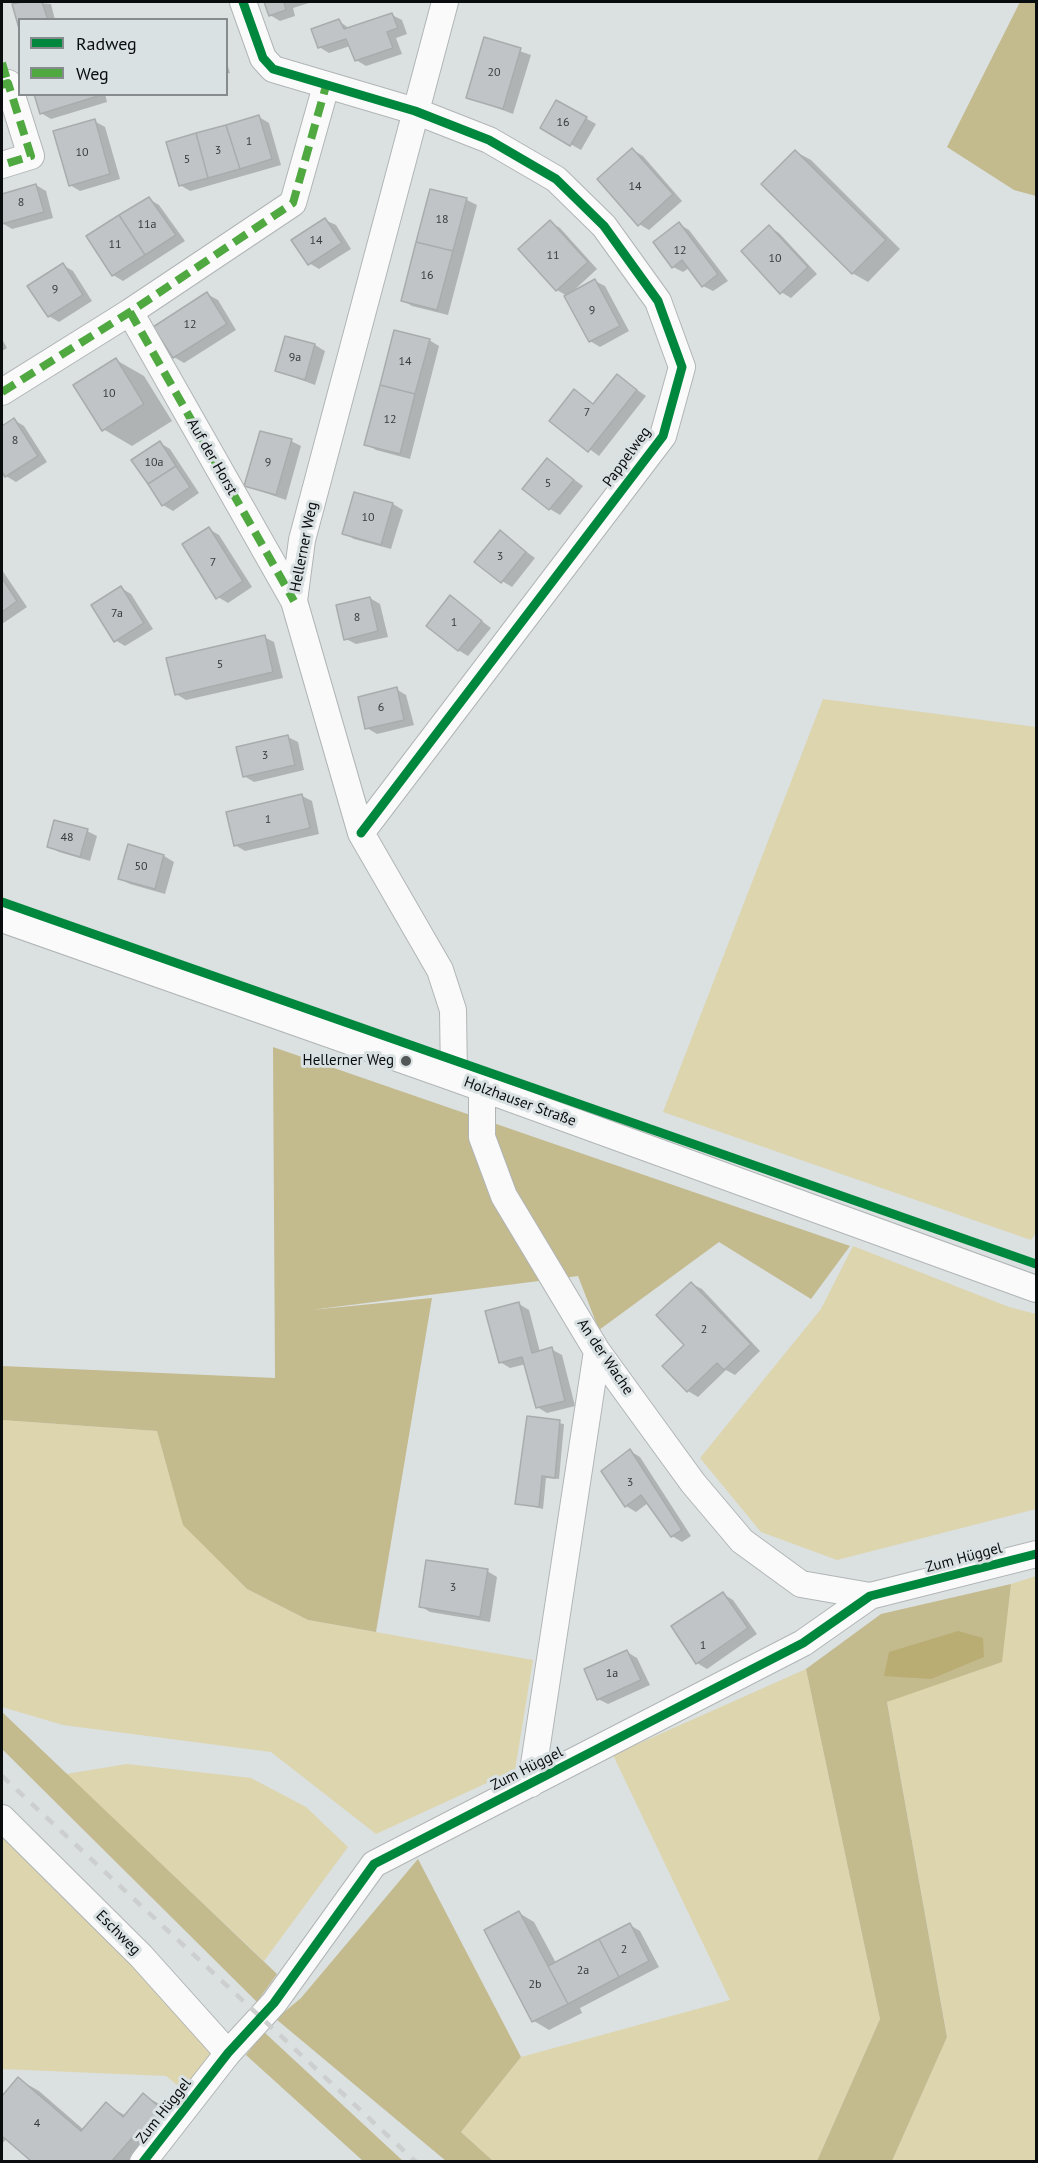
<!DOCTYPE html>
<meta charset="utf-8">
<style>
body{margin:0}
#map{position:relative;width:1038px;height:2163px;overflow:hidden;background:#dbe0e1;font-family:"PT Sans",sans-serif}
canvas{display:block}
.frame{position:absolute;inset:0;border:3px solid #0a0d0e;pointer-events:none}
.legend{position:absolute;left:18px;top:18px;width:210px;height:78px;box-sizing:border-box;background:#d9e1e3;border:2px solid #868c8e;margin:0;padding:8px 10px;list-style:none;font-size:18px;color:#0a0d0e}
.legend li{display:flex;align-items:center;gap:12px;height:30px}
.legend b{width:30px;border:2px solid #868c8e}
</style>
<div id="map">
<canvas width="1038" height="2163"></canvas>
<div class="frame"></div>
<ul class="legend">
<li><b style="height:8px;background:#00873e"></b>Radweg</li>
<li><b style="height:8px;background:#50a841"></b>Weg</li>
</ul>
</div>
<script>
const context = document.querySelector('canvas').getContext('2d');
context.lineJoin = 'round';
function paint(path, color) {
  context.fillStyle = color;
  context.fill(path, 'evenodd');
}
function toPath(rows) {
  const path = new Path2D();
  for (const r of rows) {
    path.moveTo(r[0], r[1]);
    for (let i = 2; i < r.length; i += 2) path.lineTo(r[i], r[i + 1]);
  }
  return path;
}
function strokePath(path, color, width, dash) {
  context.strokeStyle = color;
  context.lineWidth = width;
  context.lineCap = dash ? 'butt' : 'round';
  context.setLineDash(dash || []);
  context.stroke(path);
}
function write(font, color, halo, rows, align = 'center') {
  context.font = font + ' "PT Sans",sans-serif';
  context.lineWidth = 6;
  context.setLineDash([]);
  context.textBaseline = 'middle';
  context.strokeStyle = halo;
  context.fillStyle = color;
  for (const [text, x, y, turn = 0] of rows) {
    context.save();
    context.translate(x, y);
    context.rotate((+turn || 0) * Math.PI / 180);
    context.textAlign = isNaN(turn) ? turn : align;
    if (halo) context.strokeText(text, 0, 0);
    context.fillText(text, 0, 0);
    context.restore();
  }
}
paint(toPath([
 [823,699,1036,727,1036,1233,1031,1240,663,1112],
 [853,1246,1009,1307,1036,1314,1036,1509,837,1560,761,1532,700,1458,821,1309],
 [2,1420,157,1431,184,1525,247,1589,308,1620,533,1660,515,1770,376,1834,271,1752,63,1725,2,1707],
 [1036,1576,1036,2161,892,2161,947,2036,887,1701,1001,1662,1011,1584],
 [806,1669,880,2019,817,2161,493,2161,461,2132,521,2057,730,2000,613,1755],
 [127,1764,251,1778,306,1807,348,1847,264,1961,66,1774],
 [2,1818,228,2053,193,2098,166,2076,2,2069]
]), '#ddd5ae');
paint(toPath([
 [1020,2,1036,2,1036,196,1014,190,947,147],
 [273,1047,850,1246,811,1299,719,1242,599,1330,578,1276,311,1310,432,1298,376,1632,308,1620,247,1589,183,1525,157,1431,2,1420,2,1366,275,1378],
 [1011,1584,1002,1662,887,1702,947,2037,892,2161,817,2161,880,2019,806,1669,881,1614],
 [2,1712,277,1974,257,2002,2,1749],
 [418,1859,521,2057,461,2132,493,2161,446,2161,276,2019,301,1998],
 [264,2032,403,2161,363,2161,246,2055]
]), '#c3ba8e');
paint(toPath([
 [958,1631,983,1638,984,1657,931,1679,884,1676,889,1652]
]), '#b9ad74');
paint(toPath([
 [27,2,51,4,55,20,20,20,13,5],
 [266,2,312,2,293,8,295,16,280,21,270,15],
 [392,15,402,20,407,34,396,38,402,54,366,66,356,60,350,46,329,53,319,47,339,21,350,29],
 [485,39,531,55,513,114,468,97],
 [226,60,230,73,226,74],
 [36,94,105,94,107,102,51,119,41,113],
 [557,102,596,124,581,150,542,128],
 [259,117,269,123,281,165,190,191,180,185],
 [94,121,105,127,120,179,80,191,70,185],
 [633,150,643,156,682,201,649,230,639,224],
 [796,152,811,160,900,249,868,282,852,273],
 [36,185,46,191,53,218,12,229,2,223,2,195],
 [149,199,159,205,185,241,123,281,113,275],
 [467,200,477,205,448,315,412,306,402,300],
 [325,220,336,225,351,249,319,269,309,263],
 [550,222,560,228,597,269,570,294,595,281,605,286,629,331,600,347,590,341,567,296,557,290],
 [679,224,689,230,728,281,713,291,703,286,689,268,683,272,673,267],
 [769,227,779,233,817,274,791,298,781,292],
 [63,265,73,271,92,301,59,322,49,316],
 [207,294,218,300,236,330,184,363,174,357],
 [2,339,7,348,2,351],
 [429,340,439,346,410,459,376,450,366,444],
 [315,345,325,351,315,385,277,371],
 [116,360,144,376,172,421,132,446,103,429],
 [617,376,646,396,599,456,551,421,574,391,595,405],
 [14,420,24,426,47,462,16,482,6,476,2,469,2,428],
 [291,441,301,446,286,500,246,486],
 [160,443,170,449,199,493,173,511,163,505],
 [547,460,583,486,560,515,550,509],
 [355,493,393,504,403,510,391,549,354,539,344,533],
 [209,529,219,535,252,587,228,603,218,597],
 [500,532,535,558,512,587,502,581],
 [2,570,27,607,2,624],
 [121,588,131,594,153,629,125,646,115,640],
 [450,597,491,628,468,656,458,650],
 [370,598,380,604,388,637,356,644,346,639],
 [264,637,274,642,283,678,186,700,176,694],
 [396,689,406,695,414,725,377,734,367,728],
 [288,737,298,742,304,770,254,782,244,776],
 [302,796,312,801,319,834,245,851,235,845],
 [87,831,97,836,90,861,59,852,49,847],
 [129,846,164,856,174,862,165,894,130,884,120,879],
 [692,1284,702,1289,760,1351,735,1375,726,1370,698,1397,688,1391,686,1345],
 [519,1304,529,1310,540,1352,551,1349,562,1355,575,1406,547,1413,537,1407,526,1364,510,1368,500,1362],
 [529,1418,564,1424,559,1479,546,1478,543,1509,517,1503],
 [630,1451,640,1457,691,1536,682,1542,672,1536,648,1503,636,1512,626,1506,603,1472],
 [487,1571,497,1577,490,1622,430,1612,420,1606],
 [723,1594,733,1600,757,1634,707,1669,697,1663,673,1626],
 [627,1652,637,1658,650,1685,608,1704,598,1699],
 [519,1913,534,1922,556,1963,630,1925,640,1931,659,1967,580,2008,582,2013,549,2030,534,2021],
 [18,2079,39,2091,84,2130,106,2104,126,2116,144,2095,164,2107,184,2124,141,2162,34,2162,7,2138,2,2144,2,2099]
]), '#0003');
const building = toPath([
 [22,2,42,2,48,20,20,20,20,32,12,4,22,2],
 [264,2,286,2,284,2,286,10,269,16,264,2],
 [392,13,398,28,387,32,393,48,355,61,346,39,318,48,311,29,339,19,344,29,392,13],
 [484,37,521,48,503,109,466,98,484,37],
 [34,94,97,94,98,96,40,114,34,94],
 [556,100,587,117,570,146,540,128,556,100],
 [259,115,272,159,240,169,226,125,259,115],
 [95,119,110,174,69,186,53,131,95,119],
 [226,125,240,169,208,178,196,133,226,125],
 [196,133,208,178,179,186,166,142,196,133],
 [632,148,673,194,638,226,597,179,632,148],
 [795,150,886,240,852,274,761,184,795,150],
 [36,184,44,212,2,224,2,194,36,184],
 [430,189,467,198,453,251,416,242,430,189],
 [149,197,176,235,145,255,119,215,149,197],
 [119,215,145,255,112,276,86,236,119,215],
 [325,218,342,243,308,265,291,240,325,218],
 [550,220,588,262,556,291,518,249,550,220],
 [679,222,718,274,702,287,682,260,672,268,653,242,679,222],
 [769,225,808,267,780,294,741,251,769,225],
 [416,242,453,251,437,310,401,301,416,242],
 [63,263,83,295,48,317,27,286,63,263],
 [595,279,620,326,589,342,564,296,595,279],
 [207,292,227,324,173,358,153,327,207,292],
 [394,330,430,339,415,394,380,385,394,330],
 [285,336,315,344,305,380,275,371,285,336],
 [116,358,144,404,102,431,73,385,116,358],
 [617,374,637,390,588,452,549,421,574,389,593,404,617,374],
 [380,385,415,394,400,454,364,445,380,385],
 [14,418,38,456,5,477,2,472,2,426,14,418],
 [260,431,292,439,276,495,244,486,260,431],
 [160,441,176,466,148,484,131,460,160,441],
 [547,458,574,480,549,510,522,489,547,458],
 [176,466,190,487,162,506,148,484,176,466],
 [354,492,393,503,381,545,342,534,354,492],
 [209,527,243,581,216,599,182,544,209,527],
 [500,530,526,552,501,583,474,562,500,530],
 [2,578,17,601,2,612,2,578],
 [121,586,144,623,114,642,91,605,121,586],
 [450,595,482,621,458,651,426,626,450,595],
 [370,597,378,631,344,640,336,605,370,597],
 [265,635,273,672,175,695,166,658,265,635],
 [397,687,404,720,365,729,358,697,397,687],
 [288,735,295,765,243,777,236,747,288,735],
 [302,794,310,828,234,846,226,812,302,794],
 [54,820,88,829,80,857,47,847,54,820],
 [128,844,164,855,155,889,118,879,128,844],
 [691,1282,751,1344,724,1370,717,1363,687,1392,662,1366,684,1345,656,1315,691,1282],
 [519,1302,532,1353,552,1347,565,1401,536,1408,522,1357,499,1363,485,1311,519,1302],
 [527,1416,560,1420,555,1478,542,1476,539,1507,515,1504,527,1416],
 [630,1449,682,1530,671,1537,641,1495,625,1507,601,1471,630,1449],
 [426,1560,488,1569,480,1617,419,1607,426,1560],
 [723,1592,748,1628,696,1664,671,1626,723,1592],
 [627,1650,641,1680,597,1700,584,1669,627,1650],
 [519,1911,568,2004,532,2022,484,1930,519,1911],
 [630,1923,649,1961,619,1977,599,1939,630,1923],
 [599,1939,619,1977,568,2004,548,1966,599,1939],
 [18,2077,81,2131,106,2102,123,2117,143,2093,165,2112,138,2142,133,2137,111,2162,32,2162,2,2136,2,2096,18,2077]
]);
paint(building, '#c1c4c6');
strokePath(building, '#a8acad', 1.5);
const minor = toPath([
 [243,2,263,58,273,69,415,111,489,140,556,179,604,226,658,301,682,367,663,436,361,833],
 [445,2,302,540,294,601,361,833,440,970,453,1010,454,1078],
 [2,85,8,83,31,156,2,165],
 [130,312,294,601],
 [2,392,130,312,293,203,326,86],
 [2,919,454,1078,1036,1289],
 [482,1088,482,1137,504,1196,597,1351,693,1483,742,1541,801,1584,870,1596],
 [531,1784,597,1351],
 [2,1818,141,1956,228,2053],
 [143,2162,228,2053,274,2003,374,1864,803,1643,870,1596,1036,1554]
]);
strokePath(minor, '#b1b5b6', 28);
strokePath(minor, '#fafafa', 26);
strokePath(toPath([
 [2,1776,416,2162]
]), '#cdcfcf', 4.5, [10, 10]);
strokePath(toPath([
 [2,63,8,83],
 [2,85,8,83,31,156,2,165],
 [130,312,294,601],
 [2,392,130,312,293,203,326,86]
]), '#50a841', 8, [15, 8]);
strokePath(toPath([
 [243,2,263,58,273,69,415,111,489,140,556,179,604,226,658,301,682,367,663,436,361,833],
 [2,902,1036,1264],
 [143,2162,228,2053,274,2003,374,1864,803,1643,870,1596,1036,1554]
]), '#00873e', 9);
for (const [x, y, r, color] of [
 [406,1061,6,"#535758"]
]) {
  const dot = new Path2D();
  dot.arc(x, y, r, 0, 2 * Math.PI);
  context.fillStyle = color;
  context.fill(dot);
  strokePath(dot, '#d9e1e3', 2);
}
write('12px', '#383b3c', null, [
 ["20",494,73],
 ["16",563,123],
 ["1",249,142],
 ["3",218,151],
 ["10",82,153],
 ["5",187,160],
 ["14",635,187],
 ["8",21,203],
 ["18",442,220],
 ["11a",147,225],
 ["14",316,241],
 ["11",115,245],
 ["12",680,251],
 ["11",553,256],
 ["10",775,259],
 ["16",427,276],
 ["9",55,290],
 ["9",592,311],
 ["12",190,325],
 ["9a",295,358],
 ["14",405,362],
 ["10",109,394],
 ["7",587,413],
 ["12",390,420],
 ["8",15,441],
 ["10a",154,463],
 ["9",268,463],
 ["5",548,484],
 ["10",368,518],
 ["3",500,557],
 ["7",213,563],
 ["7a",117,614],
 ["8",357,618],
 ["1",454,623],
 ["5",220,665],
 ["6",381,708],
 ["3",265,756],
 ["1",268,820],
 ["48",67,838],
 ["50",141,867],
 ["2",704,1330],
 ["3",630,1483],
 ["3",453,1588],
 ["1",703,1646],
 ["1a",612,1674],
 ["2",624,1950],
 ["2a",583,1971],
 ["2b",535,1985],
 ["4",37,2124]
]);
write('15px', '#0a0d0e', '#d9e1e3', [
 ["Auf der Horst",212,457,60],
 ["Pappelweg",627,457,-54],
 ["Hellerner Weg",304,547,-79],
 ["Holzhauser Straße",520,1102,20],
 ["An der Wache",605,1357,56],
 ["Zum Hüggel",964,1558,-15],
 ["Zum Hüggel",527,1769,-27],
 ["Eschweg",118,1933,45],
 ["Zum Hüggel",164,2111,-52]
]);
write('15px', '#0a0d0e', '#d9e1e3', [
 ["Hellerner Weg",394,1061]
], 'right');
</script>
